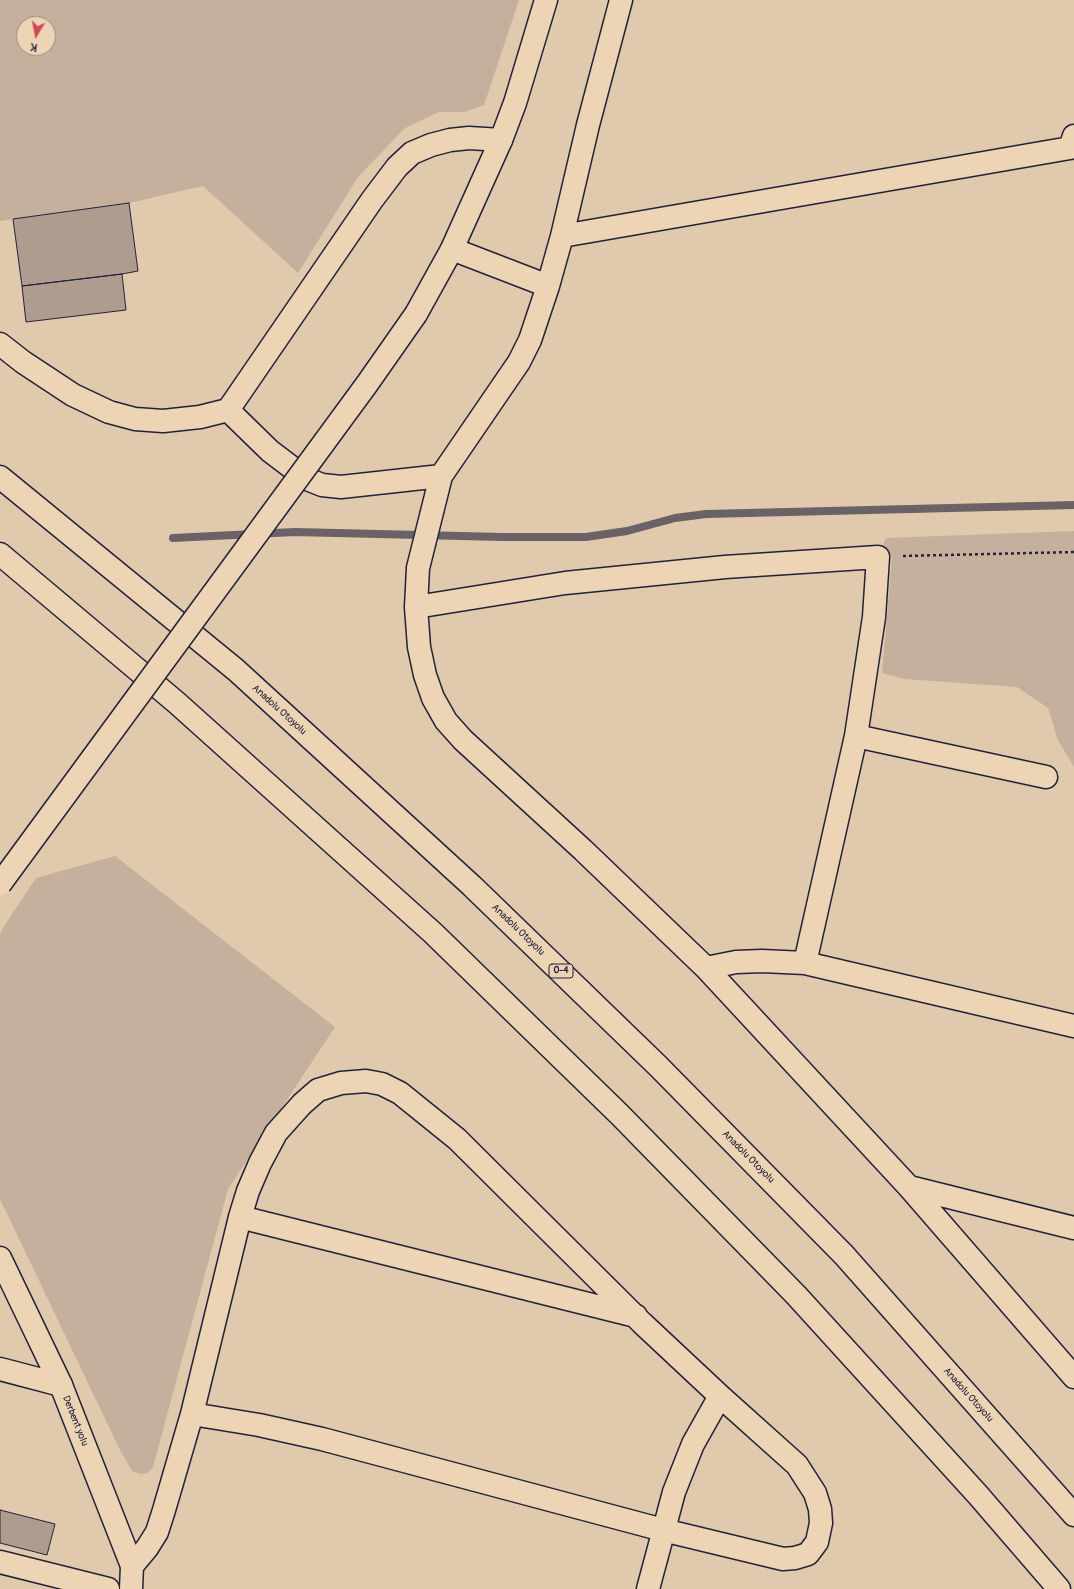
<!DOCTYPE html>
<style>
body{margin:0}
#map{position:relative;width:1074px;height:1589px;overflow:hidden;background:#e0c9ad;font-family:Pangolin,sans-serif}
canvas{display:block}
.north{position:absolute;left:16px;top:16px;width:40px;height:40px;box-sizing:border-box;background:#ecd4b4;border:1px solid #9b8d84;border-radius:50%;rotate:190deg;font-size:11px;font-weight:700;line-height:16px;text-align:center;color:#22223b}
.north::after{content:'';display:block;margin:auto;width:14px;height:18px;background:#d1495b;clip-path:polygon(50% 0,100% 100%,50% 72%,0 100%)}
</style>
<div id="map">
<canvas width="1074" height="1589"></canvas>
<div class="north">K</div>
</div>
<script>
const context = document.querySelector('canvas').getContext('2d');
context.lineJoin = 'round';
function paint(path, color) {
  context.fillStyle = color;
  context.fill(path, 'evenodd');
}
function toPath(rows) {
  const path = new Path2D();
  for (const r of rows) {
    path.moveTo(r[0], r[1]);
    for (let i = 2; i < r.length; i += 2) path.lineTo(r[i], r[i + 1]);
  }
  return path;
}
function strokePath(path, color, width, dash) {
  context.strokeStyle = color;
  context.lineWidth = width;
  context.lineCap = dash ? 'butt' : 'round';
  context.setLineDash(dash || []);
  context.stroke(path);
}
function write(font, color, halo, rows, align = 'center') {
  context.font = font + ' Pangolin,sans-serif';
  context.lineWidth = 4;
  context.setLineDash([]);
  context.textBaseline = 'middle';
  context.strokeStyle = halo;
  context.fillStyle = color;
  for (const [text, x, y, turn = 0] of rows) {
    context.save();
    context.translate(x, y);
    context.rotate((+turn || 0) * Math.PI / 180);
    context.textAlign = isNaN(turn) ? turn : align;
    if (halo) context.strokeText(text, 0, 0);
    context.fillText(text, 0, 0);
    context.restore();
  }
}
paint(toPath([
 [0,0,519,0,484,105,464,112,439,112,405,128,358,177,298,273,203,186,129,203,0,221],
 [24,24,48,24,48,48,24,48],
 [1074,531,1074,767,1058,740,1048,708,1017,687,905,679,882,673,892,556,878,557,886,538],
 [115,856,335,1027,228,1189,153,1467,147,1473,140,1474,132,1471,119,1448,0,1199,0,934,3,928,36,878]
]), '#c4b09c');
strokePath(toPath([
 [173,538,295,532,502,537,586,537,627,531,675,518,706,514,1074,505]
]), '#6a6266', 8);
const building = toPath([
 [129,203,138,271,122,274,22,286,13,219,129,203],
 [122,274,126,310,26,322,22,286,122,274],
 [0,1510,55,1524,47,1555,0,1543,0,1510]
]);
paint(building, '#ae9d8f');
strokePath(building, '#22223b', 1);
const street = toPath([
 [562,236,1070,148,1074,136],
 [452,249,548,286,530,340,519,362,441,476,418,568,416,607,419,647,425,675,433,698,446,721,463,740,583,850,706,968,909,1187,1074,1377],
 [548,286,562,236,588,125,621,0],
 [0,344,23,362,73,395,109,412,135,419,163,421,200,417,228,410,372,200,397,167,412,153,431,145,450,140,469,138,501,140],
 [228,410,270,451,307,479,322,485,341,487,441,476],
 [416,607,565,583,725,567,878,557,874,617,856,736,805,963],
 [856,736,1046,777],
 [706,968,736,962,762,961,805,963,1074,1026],
 [909,1187,1074,1228],
 [240,1217,636,1316],
 [0,1369,61,1385],
 [0,1562,108,1589],
 [132,1566,147,1548,157,1532,164,1510,192,1414,240,1217,248,1191,260,1163,276,1133,302,1104,318,1090,341,1083,366,1081,382,1084,400,1093,457,1139,642,1323,720,1396,797,1465,815,1493,820,1509,821,1523,817,1542,808,1554,795,1558,783,1559,663,1530,322,1439,259,1425,192,1414],
 [648,1589,674,1492,693,1444,720,1396]
]);
const secondary = toPath([
 [416,314,452,249,501,140,515,103,546,0],
 [0,1258,61,1385,132,1566,131,1589]
]);
const highway = toPath([
 [0,477,236,670,472,886,658,1066,844,1255,1074,1515],
 [0,554,177,703,433,933,620,1115,796,1295,978,1495,1059,1589]
]);
strokePath(street, '#22223b', 25);
strokePath(secondary, '#22223b', 25);
strokePath(highway, '#22223b', 25);
strokePath(toPath([
 [903,556,1074,552]
]), '#22223b', 2.5, [3, 3]);
strokePath(street, '#ecd4b4', 22);
strokePath(secondary, '#ecd4b4', 22);
strokePath(highway, '#ecd4b4', 22);
const secondaryBridge = toPath([
 [0,884,367,384,416,314]
]);
strokePath(secondaryBridge, '#22223b', 25, []);
strokePath(secondaryBridge, '#ecd4b4', 22);
for (const [x, y, w] of [
 [561,971,24]
]) {
  const box = new Path2D();
  box.roundRect(x - w / 2, y - 7, w, 14, 3);
  context.fillStyle = '#ecd4b4';
  context.fill(box);
  strokePath(box, '#22223b', 1);
}
write('bold 9px', '#22223b', null, [
 ["O-4",561,971]
]);
write('10px', '#22223b', '#ecd4b4', [
 ["Anadolu Otoyolu",279,710,42],
 ["Anadolu Otoyolu",518,930,44],
 ["Anadolu Otoyolu",748,1157,45],
 ["Anadolu Otoyolu",968,1395,48],
 ["Derbent yolu",75,1421,68]
]);
</script>
